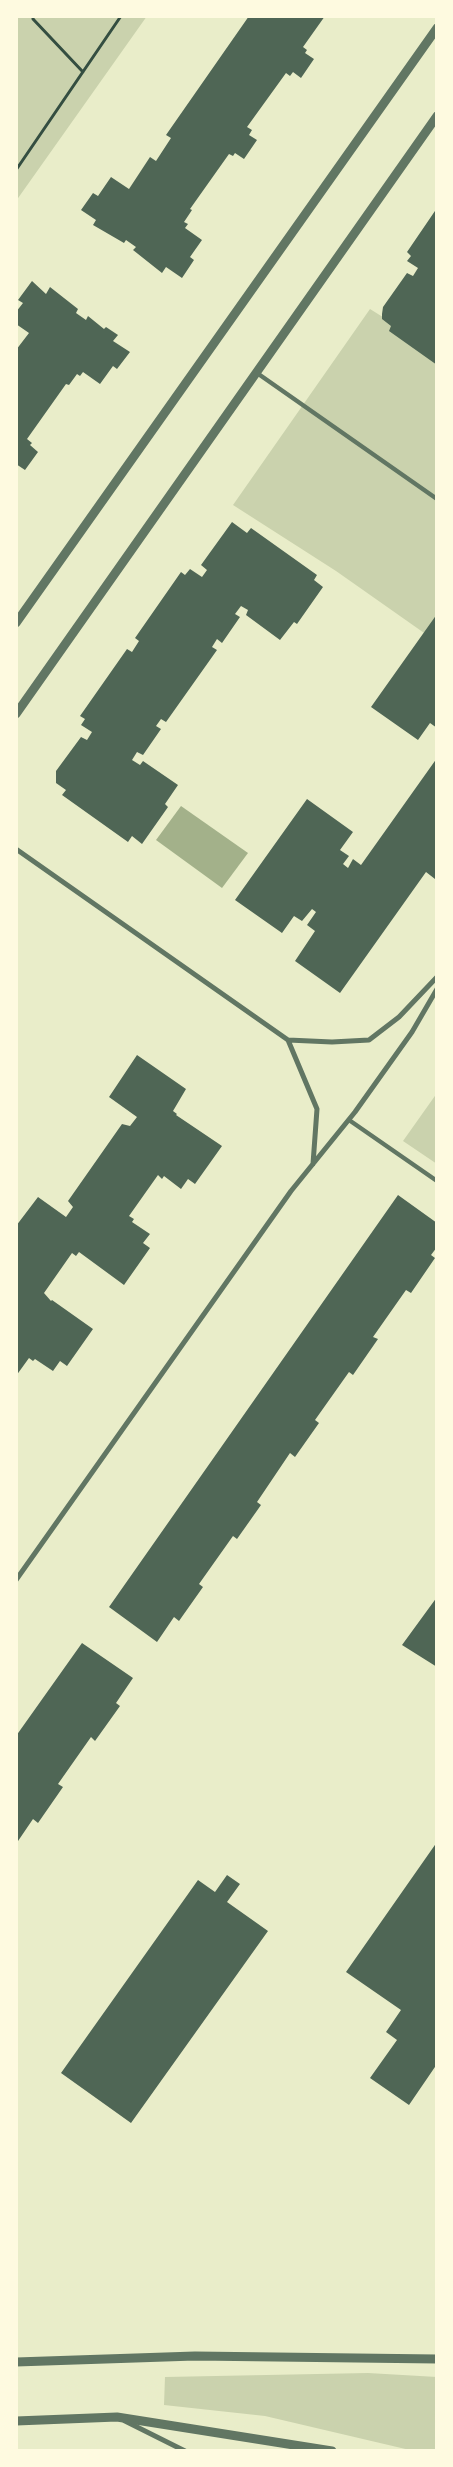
<!DOCTYPE html>
<style>
body{margin:0}
#map{position:relative;width:453px;height:2467px;overflow:hidden;background:#e9edc9;font-family:"Asap Condensed",sans-serif}
canvas{display:block}
.frame{position:absolute;inset:0;border:18px solid #fefae0;pointer-events:none}
</style>
<div id="map">
<canvas width="453" height="2467"></canvas>
<div class="frame"></div>
</div>
<script>
const context = document.querySelector('canvas').getContext('2d');
context.lineJoin = 'round';
function paint(path, color) {
  context.fillStyle = color;
  context.fill(path, 'evenodd');
}
function toPath(rows) {
  const path = new Path2D();
  for (const r of rows) {
    path.moveTo(r[0], r[1]);
    for (let i = 2; i < r.length; i += 2) path.lineTo(r[i], r[i + 1]);
  }
  return path;
}
function strokePath(path, color, width, dash) {
  context.strokeStyle = color;
  context.lineWidth = width;
  context.lineCap = dash ? 'butt' : 'round';
  context.setLineDash(dash || []);
  context.stroke(path);
}
paint(toPath([
 [16,16,147,16,16,201],
 [370,309,437,351,437,622,427,635,336,571,233,505],
 [437,1093,437,1164,403,1141],
 [368,2373,437,2377,437,2451,414,2451,265,2416,164,2405,165,2377]
]), '#cad2ad');
paint(toPath([
 [181,806,248,853,222,888,156,840]
]), '#a3b18a');
paint(toPath([
 [249,16,325,16,303,47,307,50,305,53,314,59,301,78,293,72,290,76,286,73,247,127,252,130,249,135,257,140,244,159,235,153,233,156,229,154,190,209,192,210,184,222,188,224,185,228,202,240,190,257,194,260,182,278,166,267,162,273,133,250,136,247,126,240,124,243,93,225,96,220,81,210,93,193,98,196,111,177,129,189,150,157,156,161,171,138,166,135],
 [437,208,437,365,389,331,391,326,382,319,382,314,383,307,407,273,413,276,418,268,407,261,411,256,407,252],
 [32,281,46,294,50,287,78,309,76,313,86,320,88,316,104,329,106,327,118,335,113,341,130,352,117,369,113,366,100,384,83,372,80,376,77,374,69,385,66,384,27,439,32,443,30,445,38,452,25,470,16,464,16,350,29,333,16,324,16,312,23,303,18,300],
 [232,522,247,533,251,528,317,575,314,580,323,587,297,624,294,622,280,640,246,615,248,610,241,606,235,614,240,617,222,643,217,639,212,647,217,650,166,722,161,719,156,726,161,729,143,755,137,752,132,760,140,765,143,761,178,785,165,804,168,807,142,844,132,836,128,842,62,795,66,790,56,783,56,771,81,737,87,740,92,732,81,725,85,719,80,716,127,649,132,652,139,641,135,638,181,572,185,575,190,569,202,577,207,570,201,565],
 [437,614,437,728,430,723,418,740,371,707],
 [437,758,437,877,435,879,426,872,340,993,295,961,315,931,307,925,316,912,312,909,302,921,294,916,282,933,235,900,307,799,353,832,340,850,349,856,343,864,348,868,353,859,361,865],
 [137,1055,186,1089,173,1111,177,1114,176,1115,222,1146,195,1184,188,1179,181,1189,164,1176,162,1179,158,1175,129,1216,134,1219,132,1222,150,1234,143,1243,150,1248,124,1285,79,1252,76,1256,72,1253,44,1293,51,1301,52,1300,93,1329,67,1366,60,1361,53,1371,35,1359,33,1361,29,1358,16,1376,16,1226,38,1197,66,1217,73,1207,68,1201,122,1124,130,1126,137,1117,109,1097],
 [398,1195,437,1223,437,1247,431,1255,435,1258,411,1293,406,1290,373,1337,378,1339,353,1375,349,1372,315,1420,319,1423,295,1457,290,1453,257,1502,261,1505,237,1539,233,1536,199,1584,203,1587,179,1621,174,1617,157,1642,109,1607],
 [437,1597,437,1667,402,1645],
 [82,1643,133,1678,116,1703,120,1706,95,1741,91,1737,58,1784,63,1787,38,1823,33,1819,16,1844,16,1736],
 [437,1842,437,2064,409,2105,370,2078,397,2040,386,2032,401,2010,346,1972],
 [227,1875,240,1884,227,1902,268,1931,131,2123,61,2073,198,1880,215,1892]
]), '#4f6655');
strokePath(toPath([
 [33,16,33,19,83,72],
 [16,170,121,16]
]), '#344e41', 3);
strokePath(toPath([
 [257,373,437,499],
 [349,1120,437,1181]
]), '#617663', 4.5);
strokePath(toPath([
 [16,849,288,1040,317,1109,313,1164],
 [288,1040,332,1042,369,1040,399,1017,437,977],
 [16,1580,291,1191,355,1112,412,1032,437,989],
 [125,2421,185,2451]
]), '#617663', 5);
strokePath(toPath([
 [16,623,437,28],
 [16,714,437,116],
 [16,2362,195,2356,437,2359],
 [16,2421,117,2417,332,2451]
]), '#617663', 9);
</script>
